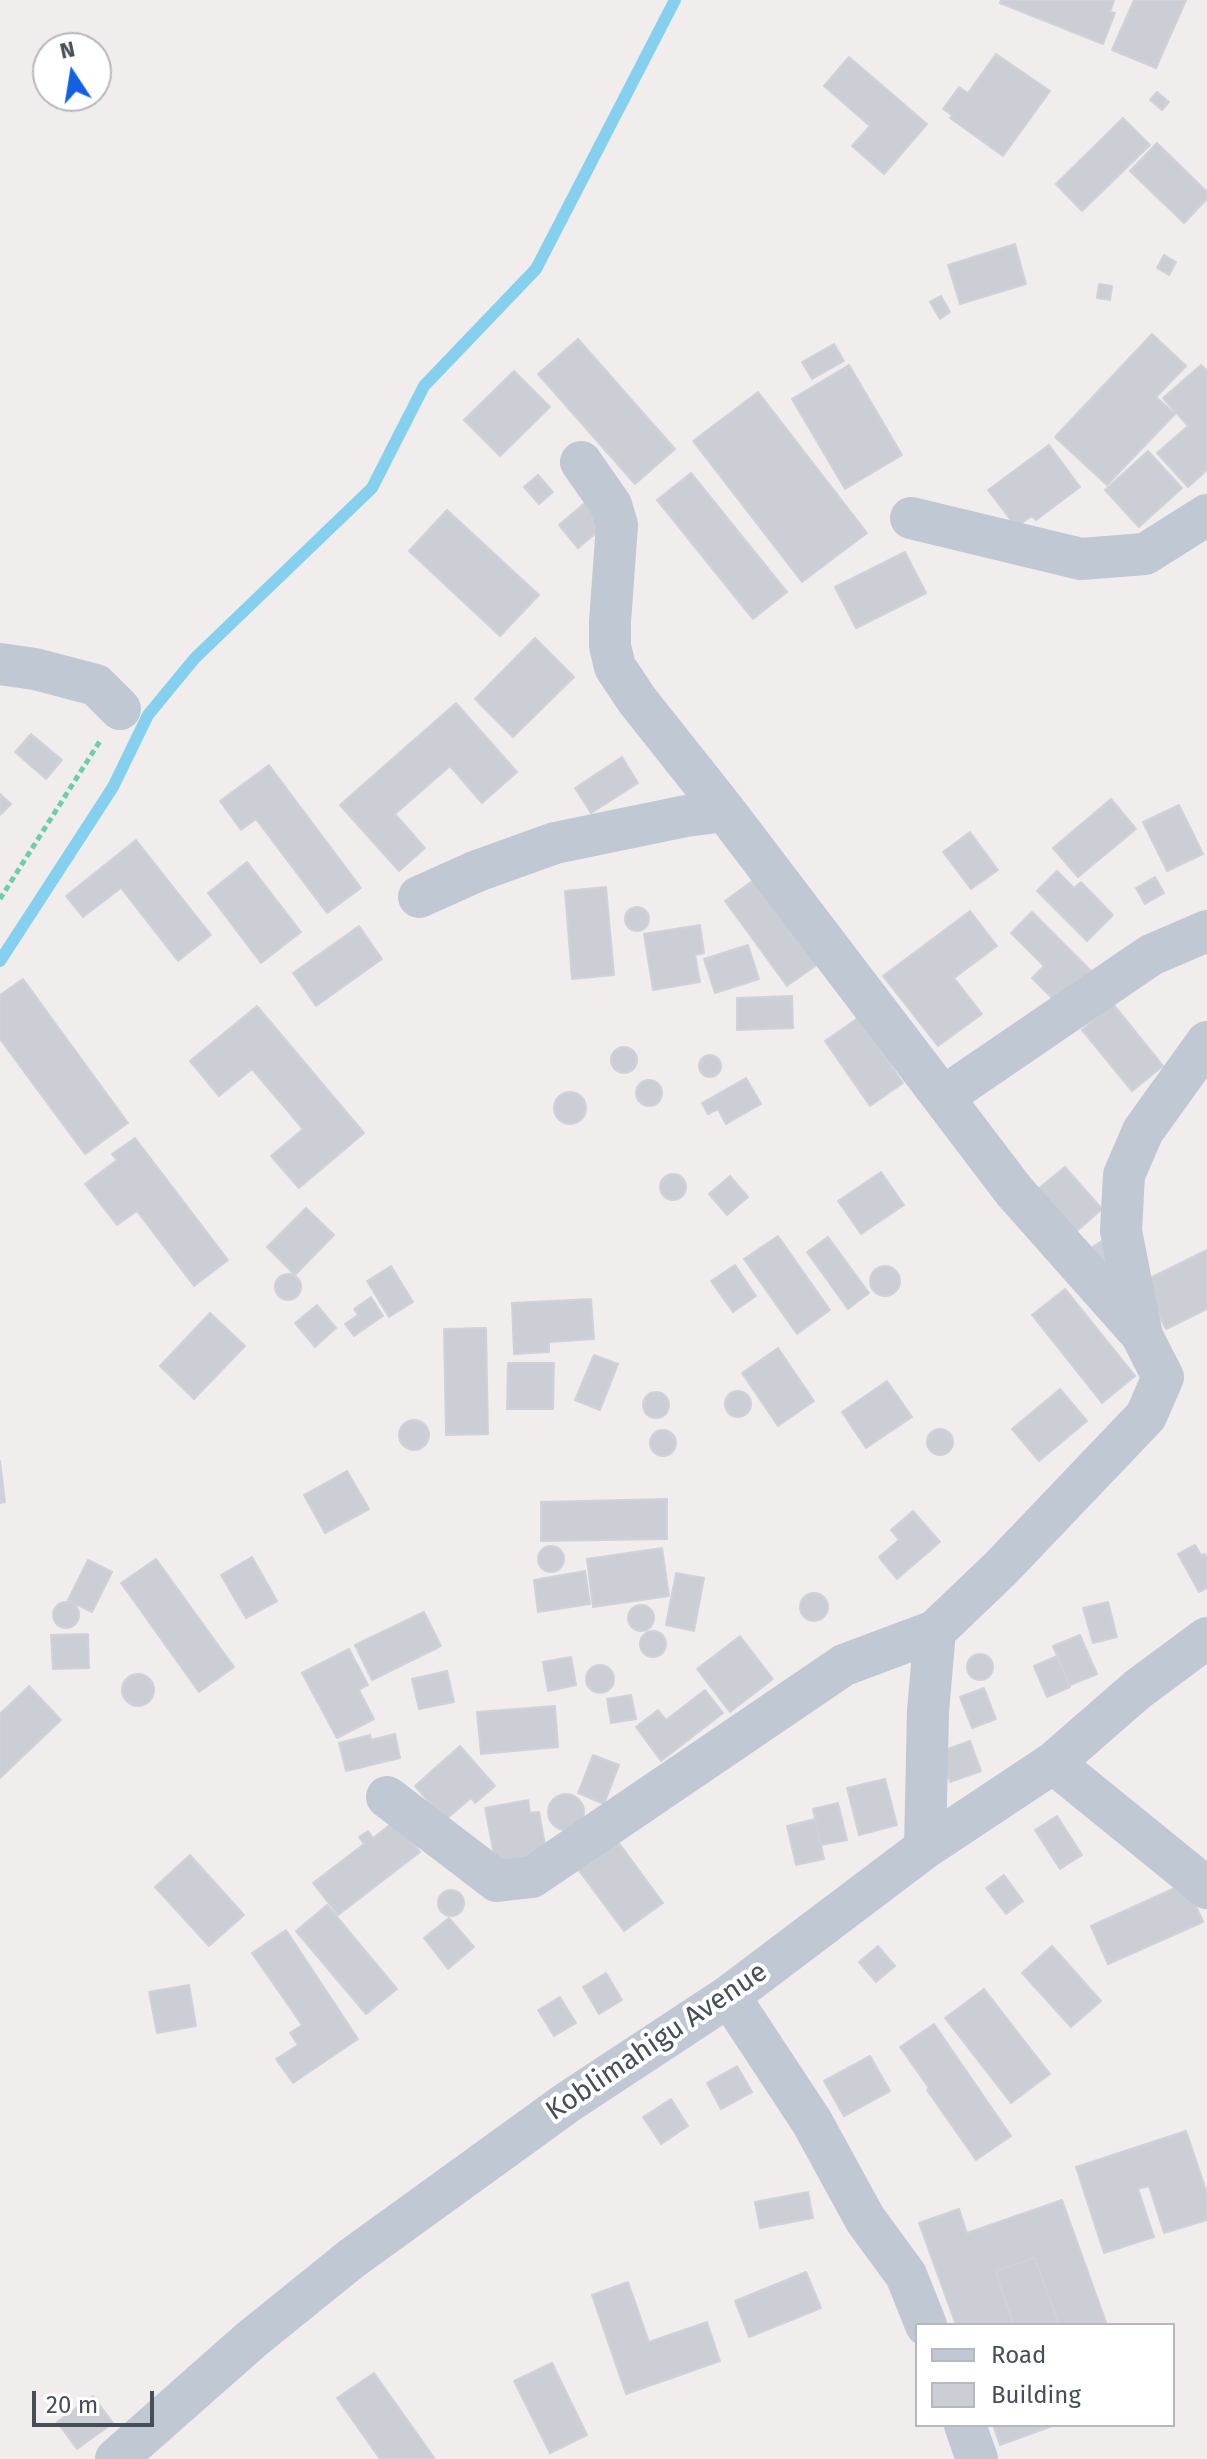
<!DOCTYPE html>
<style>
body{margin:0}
#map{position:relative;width:1207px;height:2459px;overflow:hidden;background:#f0edec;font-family:"Fira Sans",sans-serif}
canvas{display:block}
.legend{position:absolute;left:915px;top:2323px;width:260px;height:104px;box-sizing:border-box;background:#fff;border:2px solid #b5b9bd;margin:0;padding:10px 14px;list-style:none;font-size:24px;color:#454f5a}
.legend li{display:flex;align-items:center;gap:16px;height:40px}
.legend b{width:40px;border:2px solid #b5b9bd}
.north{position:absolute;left:32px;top:32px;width:80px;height:80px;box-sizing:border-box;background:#fff;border:2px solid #b5b9bd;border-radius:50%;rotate:348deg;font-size:22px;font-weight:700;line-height:32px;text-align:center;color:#454f5a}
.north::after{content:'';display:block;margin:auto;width:28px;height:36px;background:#1460e2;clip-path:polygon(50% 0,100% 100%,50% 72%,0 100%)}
.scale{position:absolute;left:32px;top:2391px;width:122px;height:36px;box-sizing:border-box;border:4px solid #454f5a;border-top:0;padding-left:10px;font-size:24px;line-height:28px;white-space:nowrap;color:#454f5a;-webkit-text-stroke:6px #fff;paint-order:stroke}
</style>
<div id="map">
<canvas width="1207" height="2459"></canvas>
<ul class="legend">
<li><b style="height:10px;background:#bfc8d3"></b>Road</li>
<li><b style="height:22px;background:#ccced5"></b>Building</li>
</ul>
<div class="north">N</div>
<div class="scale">20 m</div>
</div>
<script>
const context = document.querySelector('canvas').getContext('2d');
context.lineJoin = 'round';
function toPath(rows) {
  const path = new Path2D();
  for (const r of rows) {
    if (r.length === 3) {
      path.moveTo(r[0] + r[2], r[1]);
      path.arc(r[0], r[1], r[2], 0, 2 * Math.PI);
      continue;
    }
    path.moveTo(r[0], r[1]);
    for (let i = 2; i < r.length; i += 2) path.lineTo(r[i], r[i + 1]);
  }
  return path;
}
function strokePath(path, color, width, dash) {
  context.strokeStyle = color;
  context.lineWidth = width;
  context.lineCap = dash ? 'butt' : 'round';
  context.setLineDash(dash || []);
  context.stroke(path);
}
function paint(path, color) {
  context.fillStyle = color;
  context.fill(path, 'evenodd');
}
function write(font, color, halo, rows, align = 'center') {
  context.font = font + ' "Fira Sans",sans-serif';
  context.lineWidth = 8;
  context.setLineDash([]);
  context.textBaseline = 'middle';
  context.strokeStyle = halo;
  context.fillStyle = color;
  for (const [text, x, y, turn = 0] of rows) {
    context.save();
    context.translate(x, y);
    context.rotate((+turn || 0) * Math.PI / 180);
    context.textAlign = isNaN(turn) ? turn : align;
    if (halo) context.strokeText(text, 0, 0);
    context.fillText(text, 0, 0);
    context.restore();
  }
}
strokePath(toPath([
 [0,961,113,787,148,715,195,658,372,488,424,386,536,269,675,0]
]), '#84d0ee', 12);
const building = toPath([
 [1001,0,1111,0,1114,1,1110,12,1115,13,1103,44,1000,3,1001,0],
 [1134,0,1186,0,1156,68,1112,50,1134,0],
 [996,54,1050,91,1003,156,950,118,952,115,943,109,959,87,968,93,996,54],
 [849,57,927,124,884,174,852,146,870,126,824,86,849,57],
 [1157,92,1169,102,1162,110,1150,100,1157,92],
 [1123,118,1150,145,1082,211,1056,184,1123,118],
 [1157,143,1207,192,1207,199,1184,223,1130,171,1157,143],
 [1015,244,1026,284,960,304,948,265,1015,244],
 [1164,255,1176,262,1169,275,1157,268,1164,255],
 [1099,284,1112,286,1110,300,1097,298,1099,284],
 [941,296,950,312,940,319,930,302,941,296],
 [1152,334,1186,366,1156,397,1175,414,1107,485,1055,437,1152,334],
 [578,339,675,449,635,484,538,374,578,339],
 [834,344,844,361,812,379,802,362,834,344],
 [849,365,902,455,845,489,792,399,849,365],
 [1201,365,1207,371,1207,470,1188,487,1157,453,1188,426,1163,398,1201,365],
 [514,371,550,407,500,456,464,420,514,371],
 [758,392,867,533,802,582,693,441,758,392],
 [1049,445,1080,487,1036,520,1032,516,1016,527,988,490,1049,445],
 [1148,451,1182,488,1139,527,1105,490,1148,451],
 [691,473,787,592,753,619,657,500,691,473],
 [538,475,553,492,539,504,524,487,538,475],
 [586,502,606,525,578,548,559,525,586,502],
 [447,510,539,595,500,636,409,551,447,510],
 [905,552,926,593,856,628,835,587,905,552],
 [535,638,574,677,513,737,475,699,535,638],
 [456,703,517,772,482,803,450,766,395,814,425,848,399,871,340,805,456,703],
 [31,734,62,760,46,779,15,752,31,734],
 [622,757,638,783,591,813,575,788,622,757],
 [269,765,361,888,327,913,256,819,241,830,220,801,269,765],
 [0,794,11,804,0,815,0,794],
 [1111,799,1136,829,1078,877,1053,848,1111,799],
 [1179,805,1203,854,1167,871,1143,822,1179,805],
 [970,832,998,870,971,889,943,852,970,832],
 [136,840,211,935,178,961,121,888,83,917,66,896,136,840],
 [247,862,301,932,261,963,208,893,247,862],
 [1057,871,1074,888,1081,882,1113,915,1087,941,1037,891,1057,871],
 [759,876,822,961,787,986,725,901,759,876],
 [1155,877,1164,893,1145,904,1136,888,1155,877],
 [606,887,614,975,572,979,565,891,606,887],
 [637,919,12],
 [970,911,997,946,954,978,982,1014,938,1046,883,976,970,911],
 [1032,912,1095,975,1061,1007,1032,978,1044,966,1011,933,1032,912],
 [700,925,704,953,695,955,700,982,653,990,644,934,700,925],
 [359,926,382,959,316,1006,293,973,359,926],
 [748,945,759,979,715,993,704,959,748,945],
 [23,979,128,1123,85,1154,0,1039,0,995,23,979],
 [792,996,793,1028,737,1030,737,998,792,996],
 [1113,1004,1163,1066,1132,1091,1082,1030,1113,1004],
 [257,1006,364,1133,299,1188,271,1156,303,1129,252,1069,219,1096,190,1061,257,1006],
 [858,1018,903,1083,870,1106,825,1041,858,1018],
 [624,1060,13],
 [710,1066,11],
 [746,1078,761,1104,726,1124,718,1109,708,1114,702,1103,746,1078],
 [649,1093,13],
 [570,1108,16],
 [135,1138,228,1260,194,1286,137,1211,117,1225,85,1184,117,1160,112,1154,135,1138],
 [1065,1167,1102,1209,1071,1236,1033,1193,1065,1167],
 [881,1172,904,1205,861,1234,838,1201,881,1172],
 [673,1187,13],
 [730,1176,748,1197,727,1215,709,1194,730,1176],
 [306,1208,334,1235,295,1275,267,1247,306,1208],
 [778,1236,830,1310,797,1334,744,1259,778,1236],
 [828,1237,869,1293,848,1309,807,1252,828,1237],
 [1106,1238,1118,1257,1100,1269,1088,1250,1106,1238],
 [1207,1250,1207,1309,1166,1329,1142,1282,1207,1250],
 [735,1265,756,1296,733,1312,711,1281,735,1265],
 [391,1266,413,1302,389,1317,367,1281,391,1266],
 [885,1281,15],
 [288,1287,13],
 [1065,1289,1135,1376,1102,1403,1032,1315,1065,1289],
 [371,1297,383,1316,354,1336,345,1324,358,1315,354,1309,371,1297],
 [591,1299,594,1339,549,1342,549,1352,514,1354,512,1303,591,1299],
 [317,1305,336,1328,315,1347,295,1323,317,1305],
 [210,1313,245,1346,194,1399,160,1366,210,1313],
 [486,1328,488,1434,446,1435,444,1329,486,1328],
 [778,1348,814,1401,778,1426,742,1373,778,1348],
 [594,1355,618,1364,600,1410,575,1400,594,1355],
 [508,1363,554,1363,553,1409,507,1409,508,1363],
 [887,1381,912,1417,866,1448,842,1412,887,1381],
 [1060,1389,1087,1421,1039,1461,1012,1429,1060,1389],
 [738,1404,13],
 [656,1405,13],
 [414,1435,15],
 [940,1442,13],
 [663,1443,13],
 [0,1461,5,1502,0,1503,0,1461],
 [347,1471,369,1509,325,1533,304,1495,347,1471],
 [667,1499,667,1539,541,1541,541,1502,667,1499],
 [913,1511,940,1542,897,1579,879,1557,899,1540,891,1530,913,1511],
 [1195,1545,1201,1555,1205,1554,1207,1558,1207,1588,1199,1592,1178,1554,1195,1545],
 [551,1559,13],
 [662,1548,669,1596,593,1607,587,1559,662,1548],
 [252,1557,277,1601,246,1618,221,1575,252,1557],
 [156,1559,234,1667,199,1692,121,1583,156,1559],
 [88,1560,112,1572,92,1612,68,1600,88,1560],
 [585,1571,590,1604,538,1612,534,1580,585,1571],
 [676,1573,704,1578,694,1631,666,1625,676,1573],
 [814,1607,14],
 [1108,1602,1117,1637,1093,1643,1083,1608,1108,1602],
 [66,1615,13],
 [641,1618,13],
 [424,1612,441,1646,372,1680,355,1645,424,1612],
 [653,1644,13],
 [88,1634,89,1668,53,1669,51,1635,88,1634],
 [1080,1635,1097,1674,1070,1685,1053,1646,1080,1635],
 [740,1636,773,1679,730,1712,697,1669,740,1636],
 [349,1649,368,1685,359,1690,374,1719,337,1738,302,1673,349,1649],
 [980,1667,13],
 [1057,1656,1070,1687,1047,1697,1034,1666,1057,1656],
 [571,1657,576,1685,548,1691,543,1662,571,1657],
 [600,1679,14],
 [447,1671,454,1702,419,1709,412,1679,447,1671],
 [138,1690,16],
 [29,1686,61,1720,0,1778,0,1714,29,1686],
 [984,1688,996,1719,972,1728,960,1697,984,1688],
 [705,1690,723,1713,661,1761,636,1727,658,1710,666,1720,705,1690],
 [631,1695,636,1719,611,1723,607,1699,631,1695],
 [555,1706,558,1747,481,1754,477,1712,555,1706],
 [395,1734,400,1758,346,1771,339,1743,370,1735,371,1740,395,1734],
 [970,1741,981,1771,950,1782,939,1752,970,1741],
 [460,1746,495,1786,475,1803,471,1798,445,1820,415,1786,460,1746],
 [593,1755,619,1765,604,1804,578,1793,593,1755],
 [885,1779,897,1825,859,1835,847,1788,885,1779],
 [566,1812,18],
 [528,1800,530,1813,539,1812,547,1856,496,1865,485,1808,528,1800],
 [838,1803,847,1840,821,1845,813,1809,838,1803],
 [1057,1816,1082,1855,1060,1869,1035,1830,1057,1816],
 [815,1819,824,1859,796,1865,787,1826,815,1819],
 [395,1821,420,1852,338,1915,313,1883,364,1844,359,1837,368,1831,373,1838,395,1821],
 [616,1839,663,1903,624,1931,577,1868,616,1839],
 [190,1855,244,1915,209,1946,155,1887,190,1855],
 [1004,1875,1023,1901,1006,1914,986,1888,1004,1875],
 [1186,1883,1203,1922,1108,1964,1091,1926,1186,1883],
 [451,1903,13],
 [327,1905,397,1989,366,2014,296,1931,327,1905],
 [449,1918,474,1947,448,1969,424,1938,449,1918],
 [286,1930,358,2039,293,2083,276,2059,298,2045,290,2033,302,2025,252,1953,286,1930],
 [878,1946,895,1966,876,1982,859,1962,878,1946],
 [1052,1946,1101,2001,1071,2027,1022,1973,1052,1946],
 [606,1973,622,2000,599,2014,583,1987,606,1973],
 [189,1985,196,2026,157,2033,149,1992,189,1985],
 [984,1989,1050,2074,1011,2103,945,2018,984,1989],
 [560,1997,576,2023,554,2036,538,2010,560,1997],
 [934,2024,1011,2136,976,2160,927,2090,929,2088,900,2047,934,2024],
 [870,2056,890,2091,844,2116,824,2081,870,2056],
 [737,2066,752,2092,721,2109,707,2083,737,2066],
 [671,2099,688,2126,661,2144,643,2117,671,2099],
 [1186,2131,1207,2193,1207,2220,1164,2233,1149,2186,1138,2189,1154,2237,1104,2253,1076,2167,1186,2131],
 [808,2192,813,2218,760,2228,755,2202,808,2192],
 [1062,2200,1107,2325,1059,2325,1035,2258,995,2271,1014,2325,956,2325,919,2223,959,2209,967,2233,1062,2200],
 [1035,2258,1059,2325,1014,2325,995,2271,1035,2258],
 [806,2272,821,2308,749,2337,735,2301,806,2272],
 [628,2282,649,2342,707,2322,720,2361,626,2394,592,2295,628,2282],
 [552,2363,587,2435,550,2453,514,2381,552,2363],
 [374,2373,435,2459,380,2459,337,2398,374,2373],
 [93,2396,113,2423,77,2449,57,2422,93,2396],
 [993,2425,1055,2425,1000,2445,993,2425]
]);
paint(building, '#ccced5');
strokePath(building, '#d0d2d9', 2);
strokePath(toPath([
 [0,899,100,741]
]), '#70cea6', 5, [6, 4]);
strokePath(toPath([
 [581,462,611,505,617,525,610,622,610,646,615,667,637,700,725,811,1014,1191,1141,1334],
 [911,518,1081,559,1145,554,1207,515],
 [0,664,35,669,96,685,120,709],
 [419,897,477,871,555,843,686,816,725,811],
 [943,1097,1151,955,1207,931],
 [1053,1763,1207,1888],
 [387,1797,497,1881,532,1877,844,1665,935,1631,1001,1568,1146,1416,1163,1377,1142,1336,1129,1272,1121,1231,1124,1175,1143,1131,1207,1042],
 [925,1848,928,1711,935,1631],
 [729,1996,812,2122,865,2219,906,2275,926,2325],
 [965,2425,977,2459],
 [116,2459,252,2339,351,2259,568,2102,729,1996,925,1848,1053,1763,1138,1689,1207,1638]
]), '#bfc8d3', 42);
write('28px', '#454f5a', '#fff', [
 ["Koblimahigu Avenue",657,2042,-34]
]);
</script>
